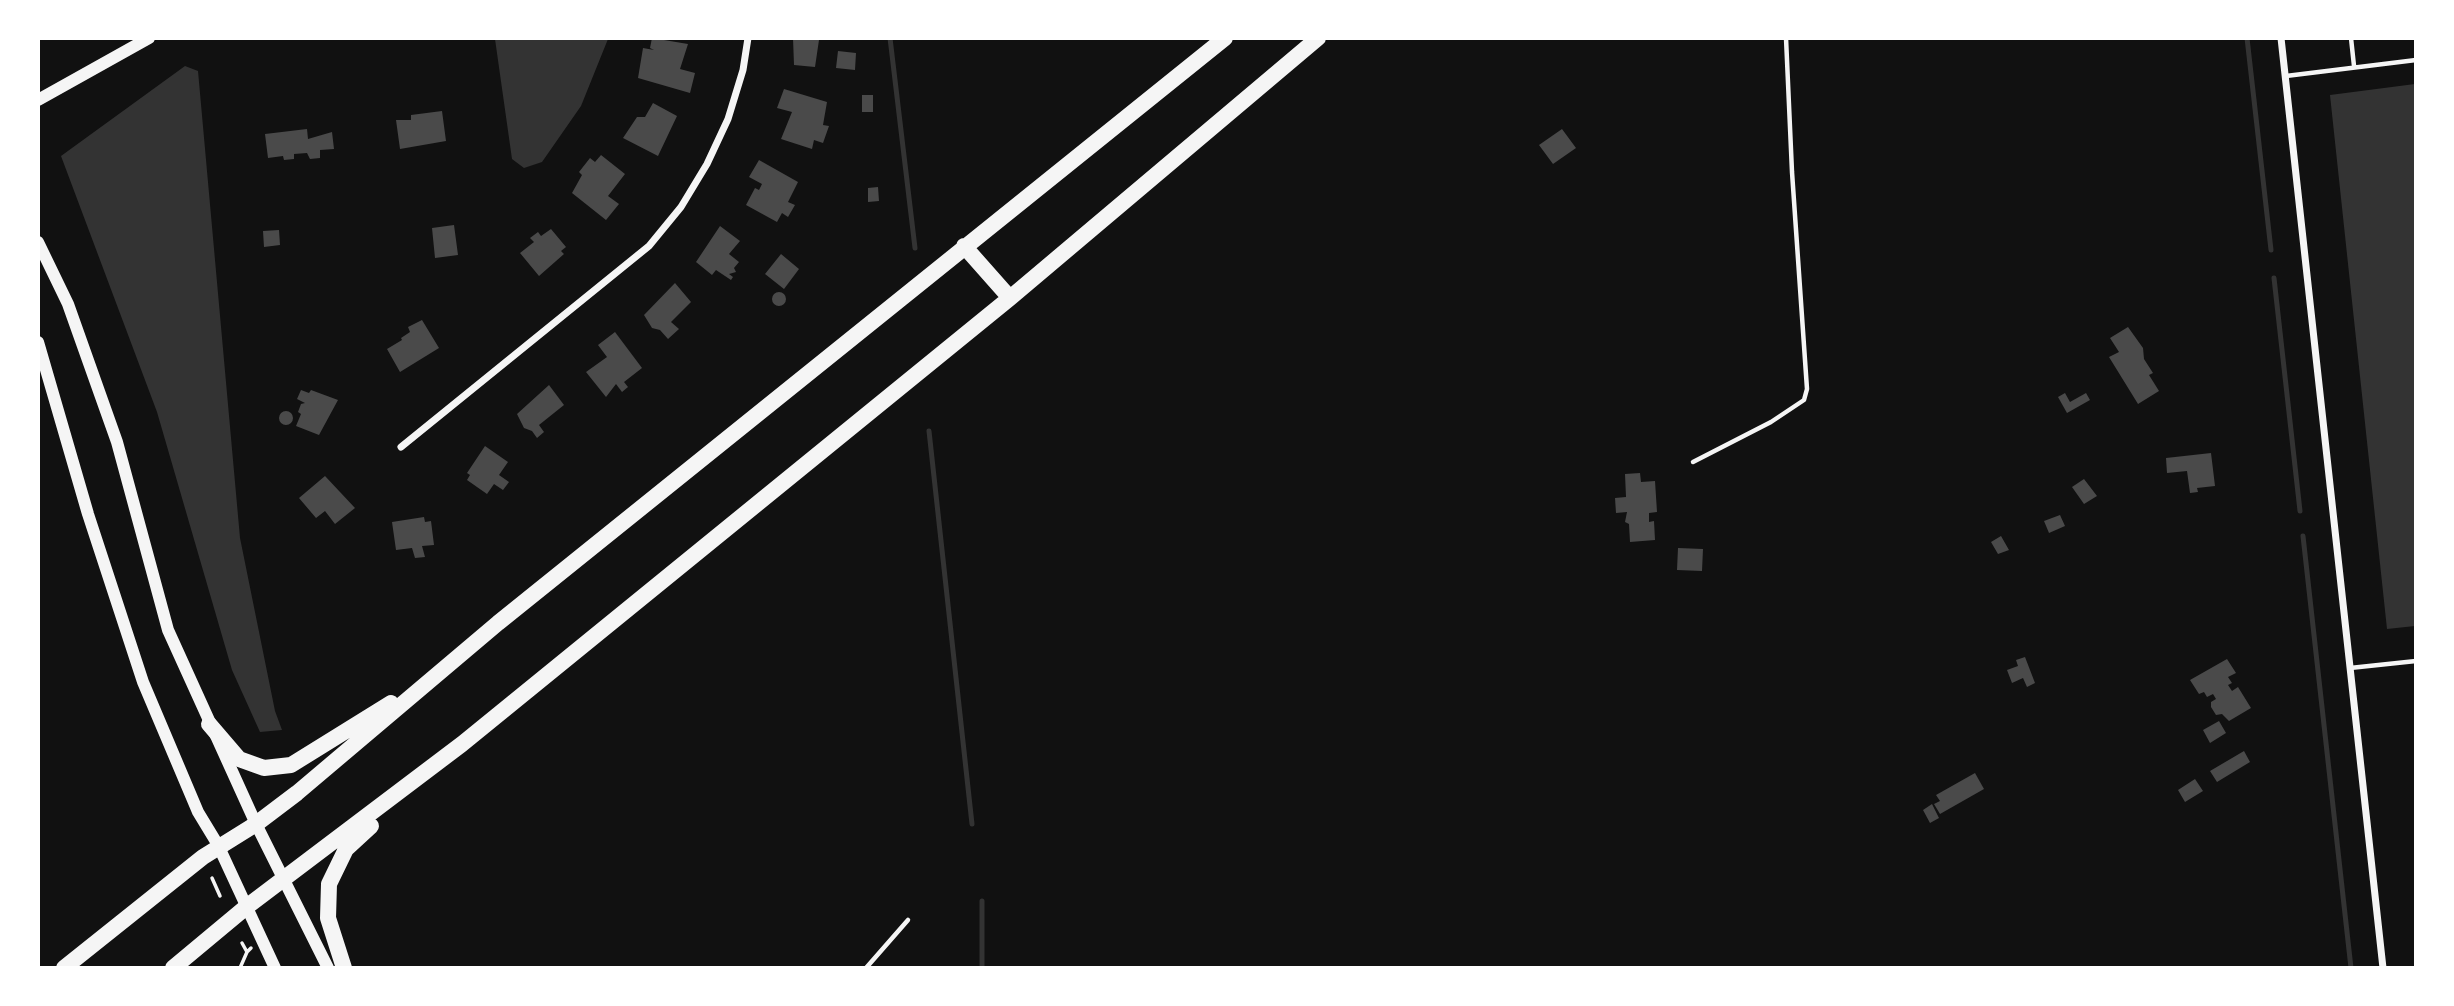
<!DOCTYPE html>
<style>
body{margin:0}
#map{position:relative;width:2454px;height:1006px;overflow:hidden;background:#111;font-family:"Archivo Narrow",sans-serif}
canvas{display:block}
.frame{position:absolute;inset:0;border:40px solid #fff;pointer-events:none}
</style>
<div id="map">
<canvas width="2454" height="1006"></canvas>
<div class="frame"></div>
</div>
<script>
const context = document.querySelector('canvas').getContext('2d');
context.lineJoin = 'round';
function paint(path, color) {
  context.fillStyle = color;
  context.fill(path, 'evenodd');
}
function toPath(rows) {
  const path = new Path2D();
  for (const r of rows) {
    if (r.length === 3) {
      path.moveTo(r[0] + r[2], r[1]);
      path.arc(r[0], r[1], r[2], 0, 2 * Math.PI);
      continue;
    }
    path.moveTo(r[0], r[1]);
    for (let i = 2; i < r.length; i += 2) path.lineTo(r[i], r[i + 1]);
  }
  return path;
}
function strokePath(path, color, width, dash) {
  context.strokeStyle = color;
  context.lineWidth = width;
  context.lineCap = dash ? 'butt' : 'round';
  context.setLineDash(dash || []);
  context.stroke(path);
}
paint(toPath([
 [495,39,608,39,581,106,542,162,524,168,512,159],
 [185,66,198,71,240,538,275,711,282,730,260,732,232,670,157,412,61,156],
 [2415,84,2415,626,2387,629,2330,95]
]), '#333');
strokePath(toPath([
 [890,38,915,248],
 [2247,38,2271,250],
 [2274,278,2300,511],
 [929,431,972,824],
 [2303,536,2351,968],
 [982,901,982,968]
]), '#333', 5);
paint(toPath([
 [652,38,688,44,680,69,695,73,690,93,638,78,643,48,654,50,650,48],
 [793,38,819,40,815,67,794,65],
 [838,51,856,53,855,70,836,68],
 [784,89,827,102,823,125,829,126,823,143,814,140,812,149,781,139,792,112,777,108],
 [862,95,873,95,873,112,862,112],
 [653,103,677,116,658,156,623,138,637,117,645,117],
 [442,111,446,141,400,149,396,120,411,120,411,115],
 [307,129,308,139,332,132,334,149,320,150,320,158,310,159,307,153,294,154,294,159,284,160,283,156,268,158,265,134],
 [1562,129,1576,148,1553,164,1539,145],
 [601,155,625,174,608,196,619,204,606,220,572,193,582,175,579,172,590,158,595,162],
 [759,160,798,182,788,202,795,205,788,217,782,213,777,222,746,205,755,188,759,190,762,184,749,177],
 [878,187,879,201,868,202,868,188],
 [454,225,458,255,435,258,432,228],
 [720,226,740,241,729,254,739,262,734,268,736,272,729,274,733,277,731,280,716,270,712,275,696,262],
 [551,229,566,247,561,251,564,254,539,276,520,253,534,242,530,238,538,232,541,236],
 [279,230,280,245,264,247,263,231],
 [781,254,799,269,784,289,765,274],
 [675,283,691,302,671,322,679,329,668,339,660,330,652,328,644,315],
 [779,299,7],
 [422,320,439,348,400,372,387,349,402,340,401,338,410,332,408,327],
 [2128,327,2143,348,2144,359,2153,373,2149,375,2159,391,2138,404,2109,357,2119,352,2110,338],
 [615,332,642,368,624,382,628,387,622,392,616,384,606,397,586,372,607,357,598,345],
 [549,385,564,405,539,425,544,432,537,438,532,431,524,428,517,414],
 [301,390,309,393,311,390,338,400,319,435,296,426,301,414,298,412,301,404,305,403,297,399],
 [2065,393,2070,402,2086,393,2090,400,2067,413,2058,397],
 [286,418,7],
 [485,446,508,462,499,475,509,482,503,490,494,484,487,494,467,480,470,475,467,473],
 [2211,453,2215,486,2197,488,2198,492,2190,493,2187,471,2167,473,2166,458],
 [1640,473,1641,482,1655,481,1657,512,1649,513,1649,522,1654,521,1655,540,1630,542,1629,524,1625,522,1627,512,1616,513,1615,498,1626,497,1625,474],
 [325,476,355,508,335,524,325,511,316,518,299,498],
 [2084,479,2097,496,2084,504,2072,487],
 [2060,515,2065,526,2049,533,2044,521],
 [424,517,425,522,431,521,434,545,422,546,425,557,415,558,412,548,396,550,392,522],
 [2001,536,2009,550,1998,554,1991,542],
 [1678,548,1703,549,1702,571,1677,570],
 [2025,657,2035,683,2027,687,2023,678,2012,683,2007,670,2018,666,2016,660],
 [2227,659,2236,673,2228,677,2232,683,2228,685,2232,691,2238,687,2251,708,2229,721,2222,714,2216,715,2211,707,2211,702,2216,699,2213,694,2207,697,2204,692,2199,694,2190,680],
 [2219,721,2226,733,2210,743,2203,730],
 [2244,751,2250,762,2217,782,2210,771],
 [1975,773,1984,789,1940,814,1934,804,1940,801,1936,795],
 [2195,779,2203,791,2185,802,2178,790],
 [1932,804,1939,818,1930,823,1923,810]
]), '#4a4a4a');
strokePath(toPath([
 [212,878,220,896],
 [242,943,247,952,251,948],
 [240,968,247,952]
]), '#f5f5f5', 3.5);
strokePath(toPath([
 [2351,38,2354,66],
 [2286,76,2416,60],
 [1693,462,1771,422,1804,400,1807,389,1792,172,1786,38],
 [2350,668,2416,661],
 [866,968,908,920]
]), '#f5f5f5', 4.5);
strokePath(toPath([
 [2281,38,2383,968],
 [401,447,649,246,681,207,707,164,728,119,743,70,748,38]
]), '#f5f5f5', 7);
strokePath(toPath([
 [38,100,149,38],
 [38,242,68,304,117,442,168,630,256,824,328,968],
 [38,342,88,514,143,682,198,812,218,845,275,968]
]), '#f5f5f5', 12);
strokePath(toPath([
 [964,246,1010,298],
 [209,724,239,759,264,768,291,765,391,703],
 [64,968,203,857,256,824,297,793,498,623,1225,38],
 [173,968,245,908,462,744,1010,298,1318,38],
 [344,968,328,918,329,884,346,849,371,826]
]), '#f5f5f5', 16);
</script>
